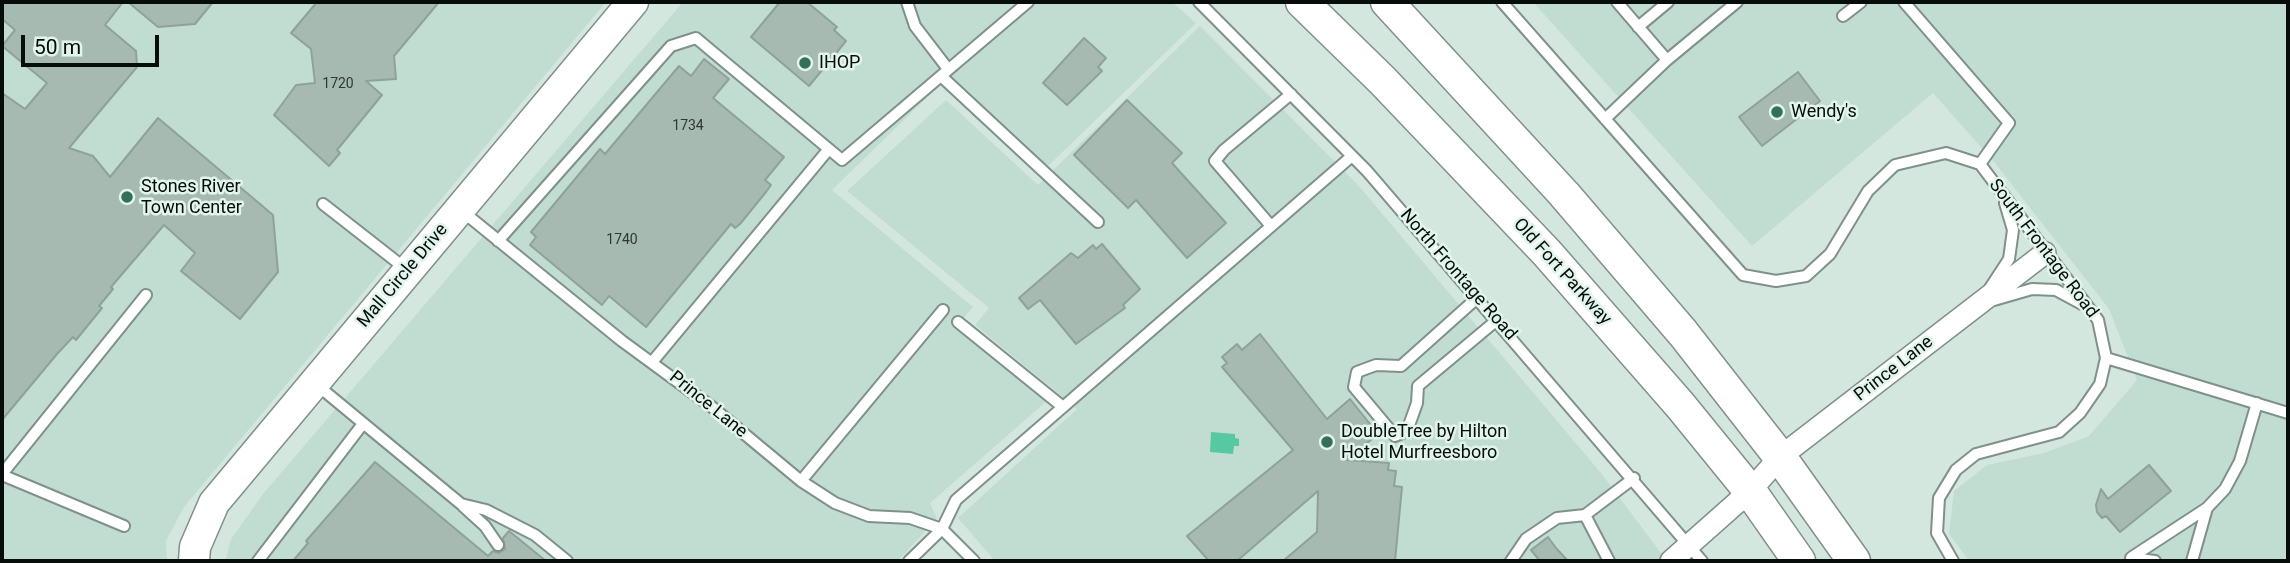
<!DOCTYPE html>
<style>
body{margin:0}
#map{position:relative;width:2290px;height:563px;overflow:hidden;background:#d4e7df;font-family:Roboto,sans-serif}
canvas{display:block}
.frame{position:absolute;inset:0;border:4px solid #070d0a;pointer-events:none}
.scale{position:absolute;left:21px;top:35px;width:138px;height:32px;box-sizing:border-box;border:4px solid #070d0a;border-top:0;padding-left:9px;font-size:21px;line-height:24px;white-space:nowrap;color:#070d0a;-webkit-text-stroke:5px #e1f5ec;paint-order:stroke}
</style>
<div id="map">
<canvas width="2290" height="563"></canvas>
<div class="frame"></div>
<div class="scale">50 m</div>
</div>
<script>
const context = document.querySelector('canvas').getContext('2d');
context.lineJoin = 'round';
function paint(path, color) {
  context.fillStyle = color;
  context.fill(path, 'evenodd');
}
function toPath(rows) {
  const path = new Path2D();
  for (const r of rows) {
    path.moveTo(r[0], r[1]);
    for (let i = 2; i < r.length; i += 2) path.lineTo(r[i], r[i + 1]);
  }
  return path;
}
function strokePath(path, color, width, dash) {
  context.strokeStyle = color;
  context.lineWidth = width;
  context.lineCap = dash ? 'butt' : 'round';
  context.setLineDash(dash || []);
  context.stroke(path);
}
function write(font, color, halo, rows, align = 'center') {
  context.font = font + ' Roboto,sans-serif';
  context.lineWidth = 5;
  context.setLineDash([]);
  context.textBaseline = 'middle';
  context.strokeStyle = halo;
  context.fillStyle = color;
  for (const [text, x, y, turn = 0] of rows) {
    context.save();
    context.translate(x, y);
    context.rotate((+turn || 0) * Math.PI / 180);
    context.textAlign = isNaN(turn) ? turn : align;
    if (halo) context.strokeText(text, 0, 0);
    context.fillText(text, 0, 0);
    context.restore();
  }
}
paint(toPath([
 [2,2,606,2,184,507,166,541,167,561,2,561],
 [683,2,1172,2,1196,23,1046,168,949,76,832,190,973,307,956,327,1047,401,930,503,937,518,898,561,225,561,231,539,263,494],
 [1533,2,2288,2,2288,561,1969,561,1949,534,1954,491,1987,465,2044,453,2089,436,2137,380,2109,309,1995,163,1933,93,1752,246],
 [1200,26,1358,185,1601,473,1667,561,995,561,958,518,1077,409,975,325,989,308,847,191,946,100,1038,185]
]), '#c1ddd1');
paint(toPath([
 [1211,432,1235,434,1235,438,1239,439,1239,446,1234,446,1233,454,1210,452]
]), '#56c9a3');
const building = toPath([
 [2,2,123,2,105,25,136,51,137,67,69,148,93,156,110,177,158,118,273,215,278,272,240,319,181,271,195,253,164,225,111,287,113,289,99,306,102,308,76,340,73,337,57,354,2,420,2,93,25,109,47,83,2,46,15,30,2,19,2,2],
 [128,2,213,2,195,24,158,27,128,2],
 [317,2,439,2,394,56,396,79,366,81,382,95,337,150,340,153,329,166,274,115,296,85,315,83,311,49,291,33,317,2],
 [780,2,807,2,837,27,834,30,846,41,809,86,751,37,780,2],
 [1084,38,1106,58,1098,67,1102,71,1067,105,1043,83,1084,38],
 [704,59,729,79,713,98,784,157,765,180,771,185,766,192,740,224,735,228,731,224,646,327,609,296,602,305,530,245,536,237,531,232,600,149,605,154,679,66,691,76,704,59],
 [1798,72,1820,101,1762,146,1739,117,1798,72],
 [1127,100,1182,153,1172,163,1226,223,1187,258,1136,200,1128,208,1074,155,1127,100],
 [1102,244,1140,289,1123,305,1125,308,1076,344,1040,300,1028,309,1019,298,1071,253,1078,258,1093,245,1096,249,1102,244],
 [1260,334,1327,419,1350,399,1378,434,1347,460,1389,463,1388,470,1396,471,1394,486,1402,487,1395,561,1283,561,1317,532,1318,491,1237,561,1209,561,1187,536,1293,450,1222,367,1227,363,1222,357,1237,344,1242,350,1260,334],
 [375,462,488,556,493,551,499,553,505,549,503,538,509,531,546,561,293,561,308,543,306,541,375,462],
 [2149,465,2171,491,2120,532,2106,516,2102,518,2097,512,2096,505,2101,489,2108,499,2149,465],
 [1548,537,1556,548,1568,561,1540,561,1531,550,1548,537]
]);
paint(building, '#a7bab2');
strokePath(building, '#8fa29a', 2);
const lane = toPath([
 [907,2,915,26,948,69],
 [1199,2,1367,171,1702,561],
 [1502,2,1743,275,1776,281,1806,276,1830,254,1868,191,1895,165,1946,153,1980,164,2098,320,2106,358,2100,384,2080,413,2059,432,1976,454,1956,470,1939,498,1937,533,1953,561],
 [1617,2,1667,60],
 [1904,2,2009,123,1980,164],
 [1843,16,1861,2],
 [1638,27,1668,2],
 [941,76,1098,222],
 [1605,119,1667,60,1737,2],
 [323,204,406,269],
 [462,211,622,341,712,407,801,481,835,503,869,516,910,518,942,529,974,561],
 [1271,226,1215,161,1224,150,1291,94],
 [498,241,671,46,696,38,842,160,1028,2],
 [1990,288,2009,259,2013,230,2005,203],
 [1477,298,1401,366,1376,365,1357,372,1354,387,1395,436,1407,431,1417,403,1418,386,1497,320],
 [1994,300,2032,289,2056,290,2082,304],
 [958,322,1063,407],
 [2106,358,2288,413],
 [653,361,828,150],
 [317,385,461,504,486,510,535,535,567,561],
 [2,474,146,295],
 [2,475,124,526],
 [801,481,943,310],
 [463,506,485,526,498,545],
 [2132,557,2207,508,2225,489,2240,461,2257,403],
 [2131,558,2155,561],
 [258,561,362,425],
 [909,561,942,529,956,500,1352,156],
 [1511,561,1526,539,1557,518,1585,515],
 [1609,561,1585,515,1634,478],
 [2192,561,2207,508]
]);
const street = toPath([
 [1671,561,1750,491,1780,457,2045,253]
]);
const secondary = toPath([
 [194,561,195,547,214,503,633,2]
]);
const primary = toPath([
 [1302,2,1382,80,1547,253,1680,405,1750,491,1799,561],
 [1387,2,1564,194,1683,333,1780,457,1854,561]
]);
strokePath(lane, '#7f9189', 14);
strokePath(street, '#7f9189', 24);
strokePath(secondary, '#7f9189', 33);
strokePath(primary, '#7f9189', 35);
strokePath(lane, '#fff', 10);
strokePath(street, '#fff', 21);
strokePath(secondary, '#fff', 30);
strokePath(primary, '#fff', 32);
for (const [x, y, r, color] of [
 [805,63,7,"#336f5a"],
 [1777,112,7,"#336f5a"],
 [127,197,7,"#336f5a"],
 [1327,442,7,"#336f5a"]
]) {
  const dot = new Path2D();
  dot.arc(x, y, r, 0, 2 * Math.PI);
  context.fillStyle = color;
  context.fill(dot);
  strokePath(dot, '#e1f5ec', 2.5);
}
write('14px', '#2f3834', null, [
 ["1720",338,84],
 ["1734",688,126],
 ["1740",622,240]
]);
write('18px', '#070d0a', '#e1f5ec', [
 ["IHOP",819,63],
 ["Wendy's",1791,112],
 ["Stones River",141,187],
 ["Town Center",141,208],
 ["DoubleTree by Hilton",1341,432],
 ["Hotel Murfreesboro",1341,453]
], 'left');
write('18px', '#070d0a', '#e1f5ec', [
 ["South Frontage Road",2043,249,53],
 ["Old Fort Parkway",1562,272,48],
 ["North Frontage Road",1458,275,49],
 ["Mall Circle Drive",403,276,-50],
 ["Prince Lane",1894,369,-38],
 ["Prince Lane",708,405,39]
]);
</script>
